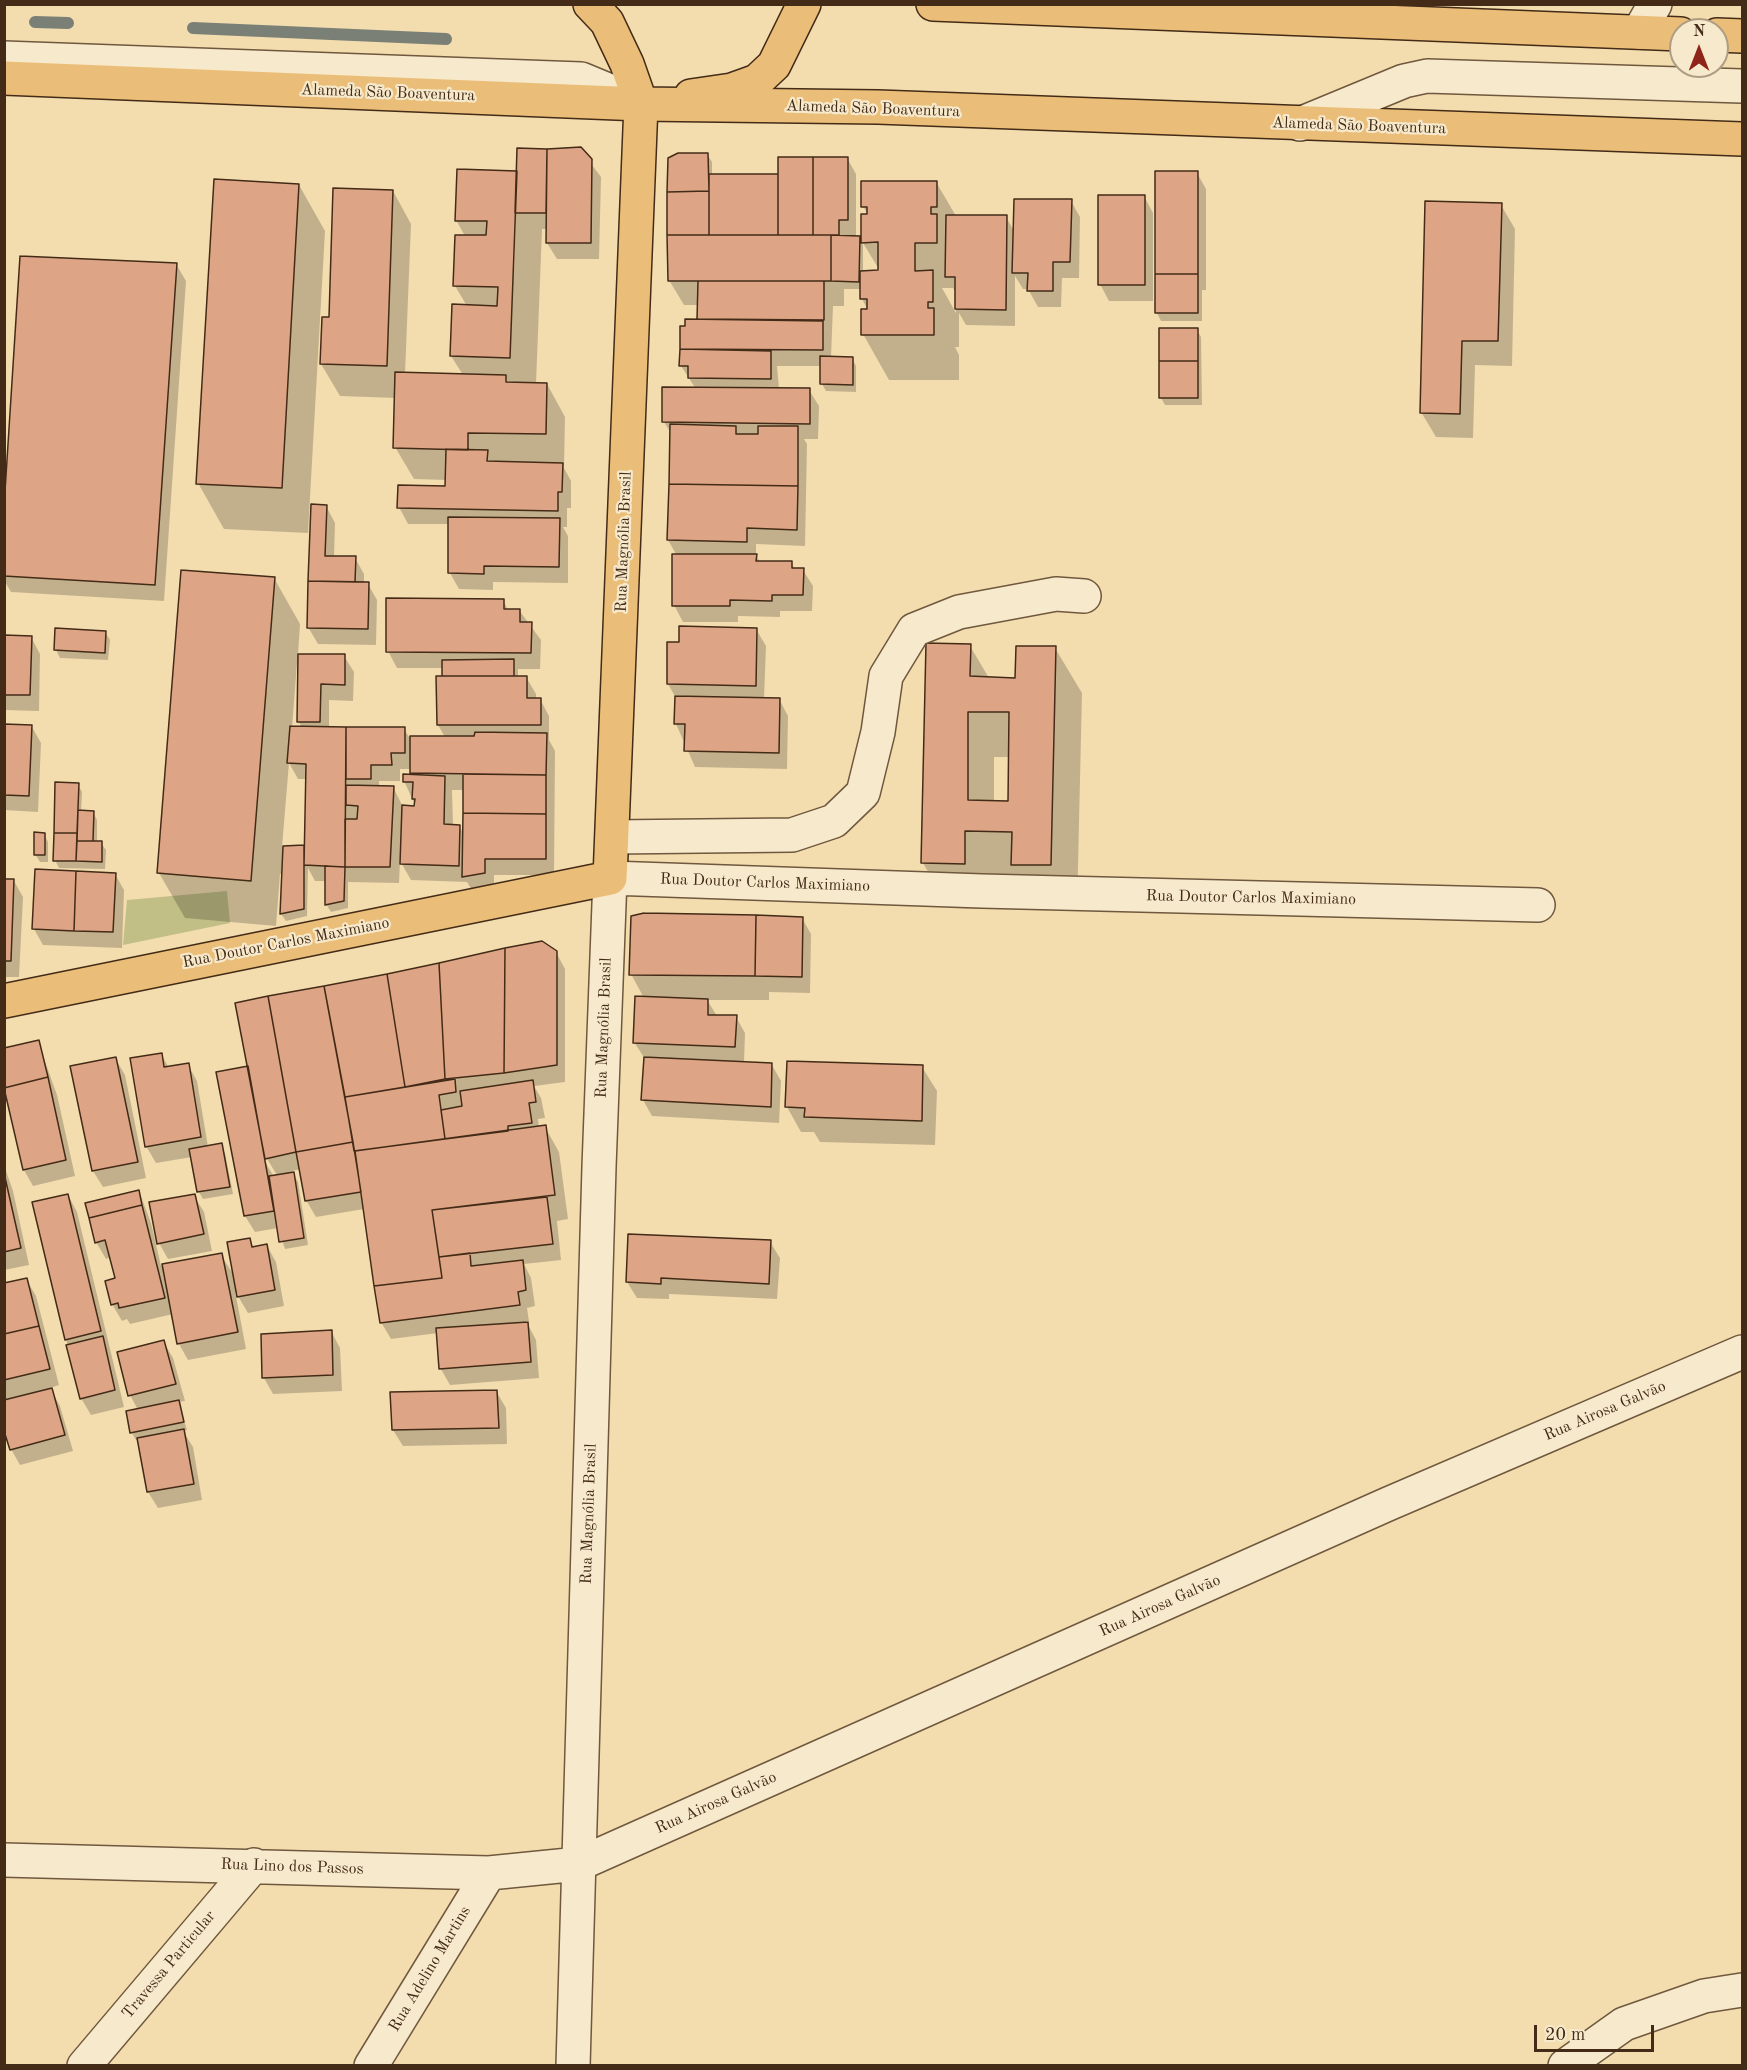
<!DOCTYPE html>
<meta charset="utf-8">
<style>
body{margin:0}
#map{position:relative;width:1747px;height:2070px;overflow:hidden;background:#f3ddaf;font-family:"Old Standard TT",serif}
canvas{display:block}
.frame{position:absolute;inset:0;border:6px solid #432b17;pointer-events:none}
.north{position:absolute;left:1669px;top:18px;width:60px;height:60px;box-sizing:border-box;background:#f7e9cb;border:2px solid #af9d83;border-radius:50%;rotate:0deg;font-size:16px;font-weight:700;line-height:24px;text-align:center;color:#432b17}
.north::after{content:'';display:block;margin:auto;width:21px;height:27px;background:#8f2418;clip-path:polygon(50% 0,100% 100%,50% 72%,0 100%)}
.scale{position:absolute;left:1534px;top:2025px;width:120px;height:27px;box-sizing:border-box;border:3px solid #432b17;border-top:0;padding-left:8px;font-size:18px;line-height:21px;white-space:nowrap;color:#432b17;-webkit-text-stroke:4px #f7e9cb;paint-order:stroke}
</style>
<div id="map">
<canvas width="1747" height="2070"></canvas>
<div class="frame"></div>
<div class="north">N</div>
<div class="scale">20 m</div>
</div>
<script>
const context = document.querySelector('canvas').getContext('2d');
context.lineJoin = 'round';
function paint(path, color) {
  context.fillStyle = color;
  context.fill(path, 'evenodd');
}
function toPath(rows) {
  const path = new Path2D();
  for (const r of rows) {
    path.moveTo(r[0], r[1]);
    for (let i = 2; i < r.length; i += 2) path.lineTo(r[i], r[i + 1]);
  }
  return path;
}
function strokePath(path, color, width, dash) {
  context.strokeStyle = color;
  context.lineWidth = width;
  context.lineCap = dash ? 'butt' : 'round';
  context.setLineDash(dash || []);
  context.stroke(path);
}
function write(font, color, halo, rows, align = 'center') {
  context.font = font + ' "Old Standard TT",serif';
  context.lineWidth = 4.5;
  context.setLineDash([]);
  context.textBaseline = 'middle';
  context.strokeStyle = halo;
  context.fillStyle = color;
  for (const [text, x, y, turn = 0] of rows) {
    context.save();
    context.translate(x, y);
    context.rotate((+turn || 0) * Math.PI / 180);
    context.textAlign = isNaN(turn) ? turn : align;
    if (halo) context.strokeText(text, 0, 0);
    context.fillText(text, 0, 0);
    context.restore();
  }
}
paint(toPath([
 [227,891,230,923,123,945,127,900]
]), '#c2bf86');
paint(toPath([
 [519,149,580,149,601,177,599,259,557,259,547,243,547,229,542,229,536,384,547,384,565,417,564,468,571,481,571,508,567,508,567,527,563,527,568,536,568,583,493,582,493,590,459,589,450,573,450,524,408,524,399,507,447,488,447,480,414,479,395,447,396,398,340,396,321,364,331,318,393,191,411,224,405,374,463,375,451,356,467,306,455,286,465,236,456,220,518,173],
 [513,215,516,215,514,270,512,267],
 [707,154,712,162,712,175,780,175,847,158,856,174,856,237,863,245,863,215,868,215,863,206,936,182,956,216,1006,217,1014,231,1071,201,1080,217,1079,278,1062,278,1061,307,1038,307,1028,289,1023,289,1015,276,1015,326,966,325,959,313,959,347,955,347,959,355,959,380,889,380,863,334,868,310,862,299,862,289,844,289,844,306,833,306,831,358,852,358,856,366,856,392,826,391,822,384,822,366,777,366,779,389,809,390,819,406,818,439,804,439,807,444,805,546,756,544,756,555,760,562,791,562,795,570,803,570,813,586,812,611,780,611,780,617,738,616,738,622,683,622,674,605,677,556,668,540,672,435,664,422,696,389,681,366,681,328,699,321,699,305,684,305,669,280],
 [863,243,880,271,863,272],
 [942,288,953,288,956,293,956,313],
 [1157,173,1197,173,1206,189,1206,290,1202,290,1202,321,1161,321,1157,313],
 [299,185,325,231,308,533,224,529,198,483],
 [1144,196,1153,213,1153,301,1109,301,1100,284],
 [1501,205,1515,229,1512,366,1475,365,1473,438,1436,437,1421,412],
 [176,264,186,281,164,601,11,592,4,580,4,531],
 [1197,330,1201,337,1202,405,1165,405,1161,398],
 [326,506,335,523,334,557,355,558,364,574,364,584,368,584,377,600,376,645,318,644,308,627],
 [274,578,300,624,298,655,344,656,354,672,353,701,329,700,329,728,404,729,409,737,445,737,438,725,444,668,397,668,388,651,503,600,508,610,519,610,541,640,540,669,518,669,518,677,526,677,536,694,536,699,540,699,549,716,549,740,555,751,554,875,494,875,494,889,473,892,467,882,411,880,400,861,399,883,348,882,348,908,331,912,326,904,327,881,315,881,308,868,307,916,286,921,281,914,283,874,280,874,276,926,185,918,159,873],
 [297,663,300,663,299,722,302,728,292,728],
 [289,763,298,779,308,779,306,851,304,847,282,847],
 [400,769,412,769,414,776,404,781,416,807,403,807,393,787,379,787,379,781,400,781],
 [452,790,465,790,464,834,459,826,453,826],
 [756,629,766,646,764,699,779,699,788,716,787,769,695,767,676,724,676,698,668,684],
 [105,632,110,640,108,660,60,658,56,650],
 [4,636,31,637,40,654,39,711,4,710],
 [970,646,989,678,1017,679,1055,648,1082,693,1077,910,1039,910,1020,876,991,876,990,909,949,908,923,863],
 [994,757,1010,757,1010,802,994,802],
 [4,726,32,727,41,743,38,812,4,810],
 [78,785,82,792,81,812,93,812,97,820,97,843,101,843,106,850,105,869,59,868,55,860],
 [44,834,48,842,48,862,40,862,35,854],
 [115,874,124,890,122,948,43,945,34,929],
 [4,880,14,881,23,897,19,977,4,977],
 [802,918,811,934,810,993,769,992,769,1000,707,1000,717,1016,736,1017,745,1033,744,1063,772,1065,781,1081,779,1123,652,1116,643,1100,645,1059,634,1042,644,998,631,974],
 [542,943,556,952,565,969,565,1082,534,1086,541,1098,545,1118,538,1119,539,1128,545,1127,559,1152,568,1219,557,1221,561,1260,524,1264,531,1278,535,1306,527,1308,529,1321,526,1321,536,1340,539,1378,450,1385,441,1369,438,1333,391,1339,381,1322,364,1209,316,1217,306,1200,301,1169,292,1171,298,1182,308,1245,285,1249,278,1228,255,1232,245,1216,249,1067,237,1004],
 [445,1078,458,1079,425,1086,424,1083],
 [263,1152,278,1177,274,1177,260,1153],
 [38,1042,57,1095,75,1176,33,1186,24,1170],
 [161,1054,169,1068,188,1065,197,1081,208,1147,221,1145,225,1153,233,1194,203,1199,199,1192,192,1157,156,1163,146,1146],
 [115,1058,125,1075,146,1178,103,1187,93,1171,72,1067],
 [922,1067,937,1091,935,1145,820,1142,814,1132,801,1132,787,1107],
 [4,1165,13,1191,29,1265,4,1270],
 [139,1191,151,1223,161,1266,221,1255,235,1277,249,1239,254,1248,267,1246,276,1262,284,1306,248,1313,235,1291,246,1349,188,1360,179,1344,173,1314,130,1324,127,1319,122,1321,112,1304,116,1279,111,1257,106,1259,96,1242],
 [68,1195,77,1212,124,1407,91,1415,81,1398,66,1339],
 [194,1196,204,1212,212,1251,168,1259,159,1243],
 [770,1242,780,1258,777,1299,669,1294,669,1299,637,1298,627,1282],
 [26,1279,36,1296,59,1385,50,1388,60,1406,73,1451,20,1465,11,1449,4,1398,4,1284],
 [331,1331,340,1348,342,1391,273,1394,264,1378],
 [163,1341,173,1358,185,1401,178,1402,187,1430,183,1431,193,1447,202,1500,158,1508,148,1492,139,1440,136,1440,132,1433,138,1410,130,1395],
 [496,1391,506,1408,507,1444,403,1446,393,1430]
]), '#0003');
strokePath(toPath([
 [35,22,68,23],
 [193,28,446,39]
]), '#7b8077', 12);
const building = toPath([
 [581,147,592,159,591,243,546,243,547,149,581,147],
 [517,148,547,149,546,213,515,213,517,148],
 [678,153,708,153,709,191,667,192,668,158,678,153],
 [778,157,813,157,813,235,778,235,778,157],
 [813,157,848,157,848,220,839,220,839,235,813,235,813,157],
 [457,169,517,171,510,358,450,356,452,304,497,306,498,287,453,286,455,235,486,235,487,221,455,221,457,169],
 [1155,171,1198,171,1198,274,1155,274,1155,171],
 [709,174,778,174,778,235,709,235,709,174],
 [214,179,299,184,282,488,196,484,214,179],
 [861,181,937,181,937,207,931,207,931,214,937,214,937,243,915,243,915,271,933,270,933,302,928,302,928,308,934,308,934,335,861,335,861,309,867,309,867,299,860,299,860,271,878,270,878,242,861,243,861,214,867,214,867,207,861,207,861,181],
 [333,188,393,190,387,366,320,364,322,317,329,317,333,188],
 [709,191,709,235,667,235,667,192,709,191],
 [1098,195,1145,195,1145,285,1098,285,1098,195],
 [1014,199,1072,199,1070,262,1053,262,1053,291,1027,291,1028,273,1012,273,1014,199],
 [1425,201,1502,203,1498,341,1462,341,1460,414,1420,413,1425,201],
 [946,215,1007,215,1006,310,955,309,955,277,945,277,946,215],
 [667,235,831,235,831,281,668,281,667,235],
 [831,235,860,236,859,282,831,281,831,235],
 [20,256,177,263,155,585,4,576,4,507,20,256],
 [1155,274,1198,274,1198,313,1155,313,1155,274],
 [698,281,824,281,824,320,697,319,698,281],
 [685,319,823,321,823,350,680,349,680,326,685,326,685,319],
 [1159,328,1198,328,1198,361,1159,361,1159,328],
 [680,349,771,351,771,379,688,378,688,366,679,366,680,349],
 [820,356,853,357,853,385,820,384,820,356],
 [1159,361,1198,361,1198,398,1159,398,1159,361],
 [395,372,506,375,506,382,547,383,546,434,468,433,468,450,393,448,395,372],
 [662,387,810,388,810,424,662,422,662,387],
 [670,424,736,426,736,434,758,434,758,426,798,426,798,486,669,484,670,424],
 [446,449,488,450,487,461,563,463,562,492,558,492,558,511,397,508,398,485,445,486,446,449],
 [669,484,798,486,797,530,747,528,747,542,667,540,669,484],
 [311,504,327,505,325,556,356,556,355,582,308,581,311,504],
 [448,517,560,518,559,567,484,566,484,574,448,573,448,517],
 [672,554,757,554,756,561,792,561,792,568,804,568,803,595,772,595,772,601,730,600,730,606,672,606,672,554],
 [181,570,275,577,251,881,157,873,181,570],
 [308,581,369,582,368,629,307,628,308,581],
 [386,598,504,599,504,609,520,609,520,622,532,622,531,653,386,652,386,598],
 [679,626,757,628,756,686,667,684,667,642,679,642,679,626],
 [55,628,106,631,105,653,54,650,55,628],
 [4,635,32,636,30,695,4,695,4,635],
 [926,643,971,644,970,676,1015,678,1016,646,1056,646,1051,865,1011,865,1012,832,965,831,965,864,921,863,926,643],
 [968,712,1009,712,1008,801,968,800,968,712],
 [298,654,345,654,345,685,321,684,320,722,297,722,298,654],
 [514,659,514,676,442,676,442,660,514,659],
 [436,676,527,676,527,698,541,698,541,725,437,725,436,676],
 [675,696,780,698,779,753,684,751,685,724,674,724,675,696],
 [4,724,32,725,29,796,4,795,4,724],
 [290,726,346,727,345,867,304,865,306,764,287,763,290,726],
 [346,727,405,727,405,753,391,753,392,765,371,765,371,779,346,779,346,727],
 [475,732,547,733,546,775,410,773,410,736,474,736,475,732],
 [403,774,445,776,444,824,460,825,459,866,400,864,402,805,414,806,415,799,412,799,413,782,403,782,403,774],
 [463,774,546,775,546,814,463,813,463,774],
 [55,782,79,783,77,833,54,833,55,782],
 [346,785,394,786,390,867,345,867,345,819,357,819,358,806,346,805,346,785],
 [78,810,94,811,93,841,77,841,78,810],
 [463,813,546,814,546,859,485,859,485,873,462,877,463,813],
 [34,832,45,833,45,855,34,855,34,832],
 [54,833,77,833,76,861,53,861,54,833],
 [77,841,102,841,102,862,76,861,77,841],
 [304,845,304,909,280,914,283,846,304,845],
 [325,866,345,867,344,901,325,905,325,866],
 [35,869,76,871,74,931,32,929,35,869],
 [76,871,116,873,113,932,74,931,76,871],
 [4,879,14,879,11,961,4,961,4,879],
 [644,913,756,915,755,976,629,975,631,916,644,913],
 [756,915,803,917,802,977,755,976,756,915],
 [542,941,557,951,557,1065,504,1073,505,948,542,941],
 [505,948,504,1073,445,1079,439,963,505,948],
 [439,963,445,1079,405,1087,387,974,439,963],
 [387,974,405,1087,345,1097,324,986,387,974],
 [324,986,353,1142,296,1152,268,996,324,986],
 [268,996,296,1152,265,1159,235,1003,268,996],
 [635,996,708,999,708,1015,737,1015,735,1047,633,1043,635,996],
 [39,1040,48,1077,4,1088,4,1048,39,1040],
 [162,1053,164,1067,189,1063,201,1137,145,1147,130,1058,162,1053],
 [116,1057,138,1162,92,1171,70,1066,116,1057],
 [644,1057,772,1063,771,1107,641,1100,644,1057],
 [787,1061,923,1065,922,1121,804,1117,805,1108,785,1107,787,1061],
 [248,1066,274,1211,244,1216,216,1072,248,1066],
 [48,1077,66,1160,23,1170,4,1088,48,1077],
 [455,1079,456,1092,439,1095,445,1139,354,1151,345,1097,455,1079],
 [533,1080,536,1102,529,1103,532,1123,508,1126,508,1131,445,1139,441,1110,462,1106,460,1091,533,1080],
 [546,1125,555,1195,432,1210,442,1278,374,1286,355,1151,546,1125],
 [353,1142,361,1192,305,1201,296,1152,353,1142],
 [222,1143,230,1187,197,1192,189,1149,222,1143],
 [294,1172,304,1238,279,1242,269,1176,294,1172],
 [4,1173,21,1248,4,1252,4,1173],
 [139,1190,142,1205,89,1218,85,1203,139,1190],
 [68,1194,101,1331,65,1340,32,1202,68,1194],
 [195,1194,204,1234,157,1244,149,1202,195,1194],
 [547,1197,553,1244,439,1257,432,1210,547,1197],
 [142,1205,165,1298,119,1308,118,1303,111,1305,105,1281,115,1278,105,1240,95,1243,89,1218,142,1205],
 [628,1234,771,1240,769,1284,661,1278,661,1284,626,1282,628,1234],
 [250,1238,252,1247,267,1244,275,1290,237,1297,227,1242,250,1238],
 [222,1253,238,1332,177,1344,162,1264,222,1253],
 [470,1253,471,1266,523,1260,526,1290,518,1292,520,1305,380,1323,374,1286,442,1278,439,1257,470,1253],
 [27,1278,39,1326,4,1334,4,1283,27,1278],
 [528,1322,531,1362,439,1369,436,1328,528,1322],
 [39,1326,50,1369,4,1380,4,1334,39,1326],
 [332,1330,333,1375,262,1378,261,1334,332,1330],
 [103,1336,115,1390,80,1399,66,1345,103,1336],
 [164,1340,176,1384,128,1396,117,1352,164,1340],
 [52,1388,65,1435,10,1450,4,1431,4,1400,52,1388],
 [497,1390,499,1428,392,1430,390,1392,497,1390],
 [179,1400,184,1422,130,1433,126,1411,179,1400],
 [184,1429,194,1484,147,1492,137,1438,184,1429]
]);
paint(building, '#dda585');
strokePath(building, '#432b17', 1.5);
const minor = toPath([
 [1639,32,1655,4],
 [4,58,581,79,639,103],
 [1300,124,1404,81,1427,76,1742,86],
 [613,837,792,835,834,821,863,793,878,732,886,676,914,630,959,612,1056,594,1084,596],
 [4,1860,489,1873,579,1864,1388,1504,1742,1352],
 [84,2066,254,1865],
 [371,2066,489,1873],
 [573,2066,599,1167,610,878,982,891,1538,905],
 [1565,2066,1624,2024,1704,1996,1742,1990]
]);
const major = toPath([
 [691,96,732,90,757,81,774,65,804,4],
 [4,1001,610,878,641,104,627,64,607,22,590,4]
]);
const highway = toPath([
 [933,4,1681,34],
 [1717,35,1742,36],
 [4,78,641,104,878,107,1742,139]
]);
strokePath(minor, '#6f583d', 36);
strokePath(major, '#432b17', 36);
strokePath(highway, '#432b17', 36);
strokePath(minor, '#f7e9cb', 33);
strokePath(major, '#eabe78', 33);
strokePath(highway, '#eabe78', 33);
write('16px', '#432b17', '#f7e9cb', [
 ["Alameda São Boaventura",388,93,2],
 ["Alameda São Boaventura",873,109,2],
 ["Alameda São Boaventura",1359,126,2],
 ["Rua Magnólia Brasil",624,542,-88],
 ["Rua Doutor Carlos Maximiano",765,883,2],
 ["Rua Doutor Carlos Maximiano",1251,898,1],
 ["Rua Doutor Carlos Maximiano",286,943,-11],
 ["Rua Magnólia Brasil",604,1028,-88],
 ["Rua Airosa Galvão",1605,1411,-23],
 ["Rua Magnólia Brasil",589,1514,-88],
 ["Rua Airosa Galvão",1160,1606,-24],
 ["Rua Airosa Galvão",716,1803,-24],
 ["Rua Lino dos Passos",292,1867,2],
 ["Travessa Particular",169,1965,-50],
 ["Rua Adelino Martins",430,1969,-59]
]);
</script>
